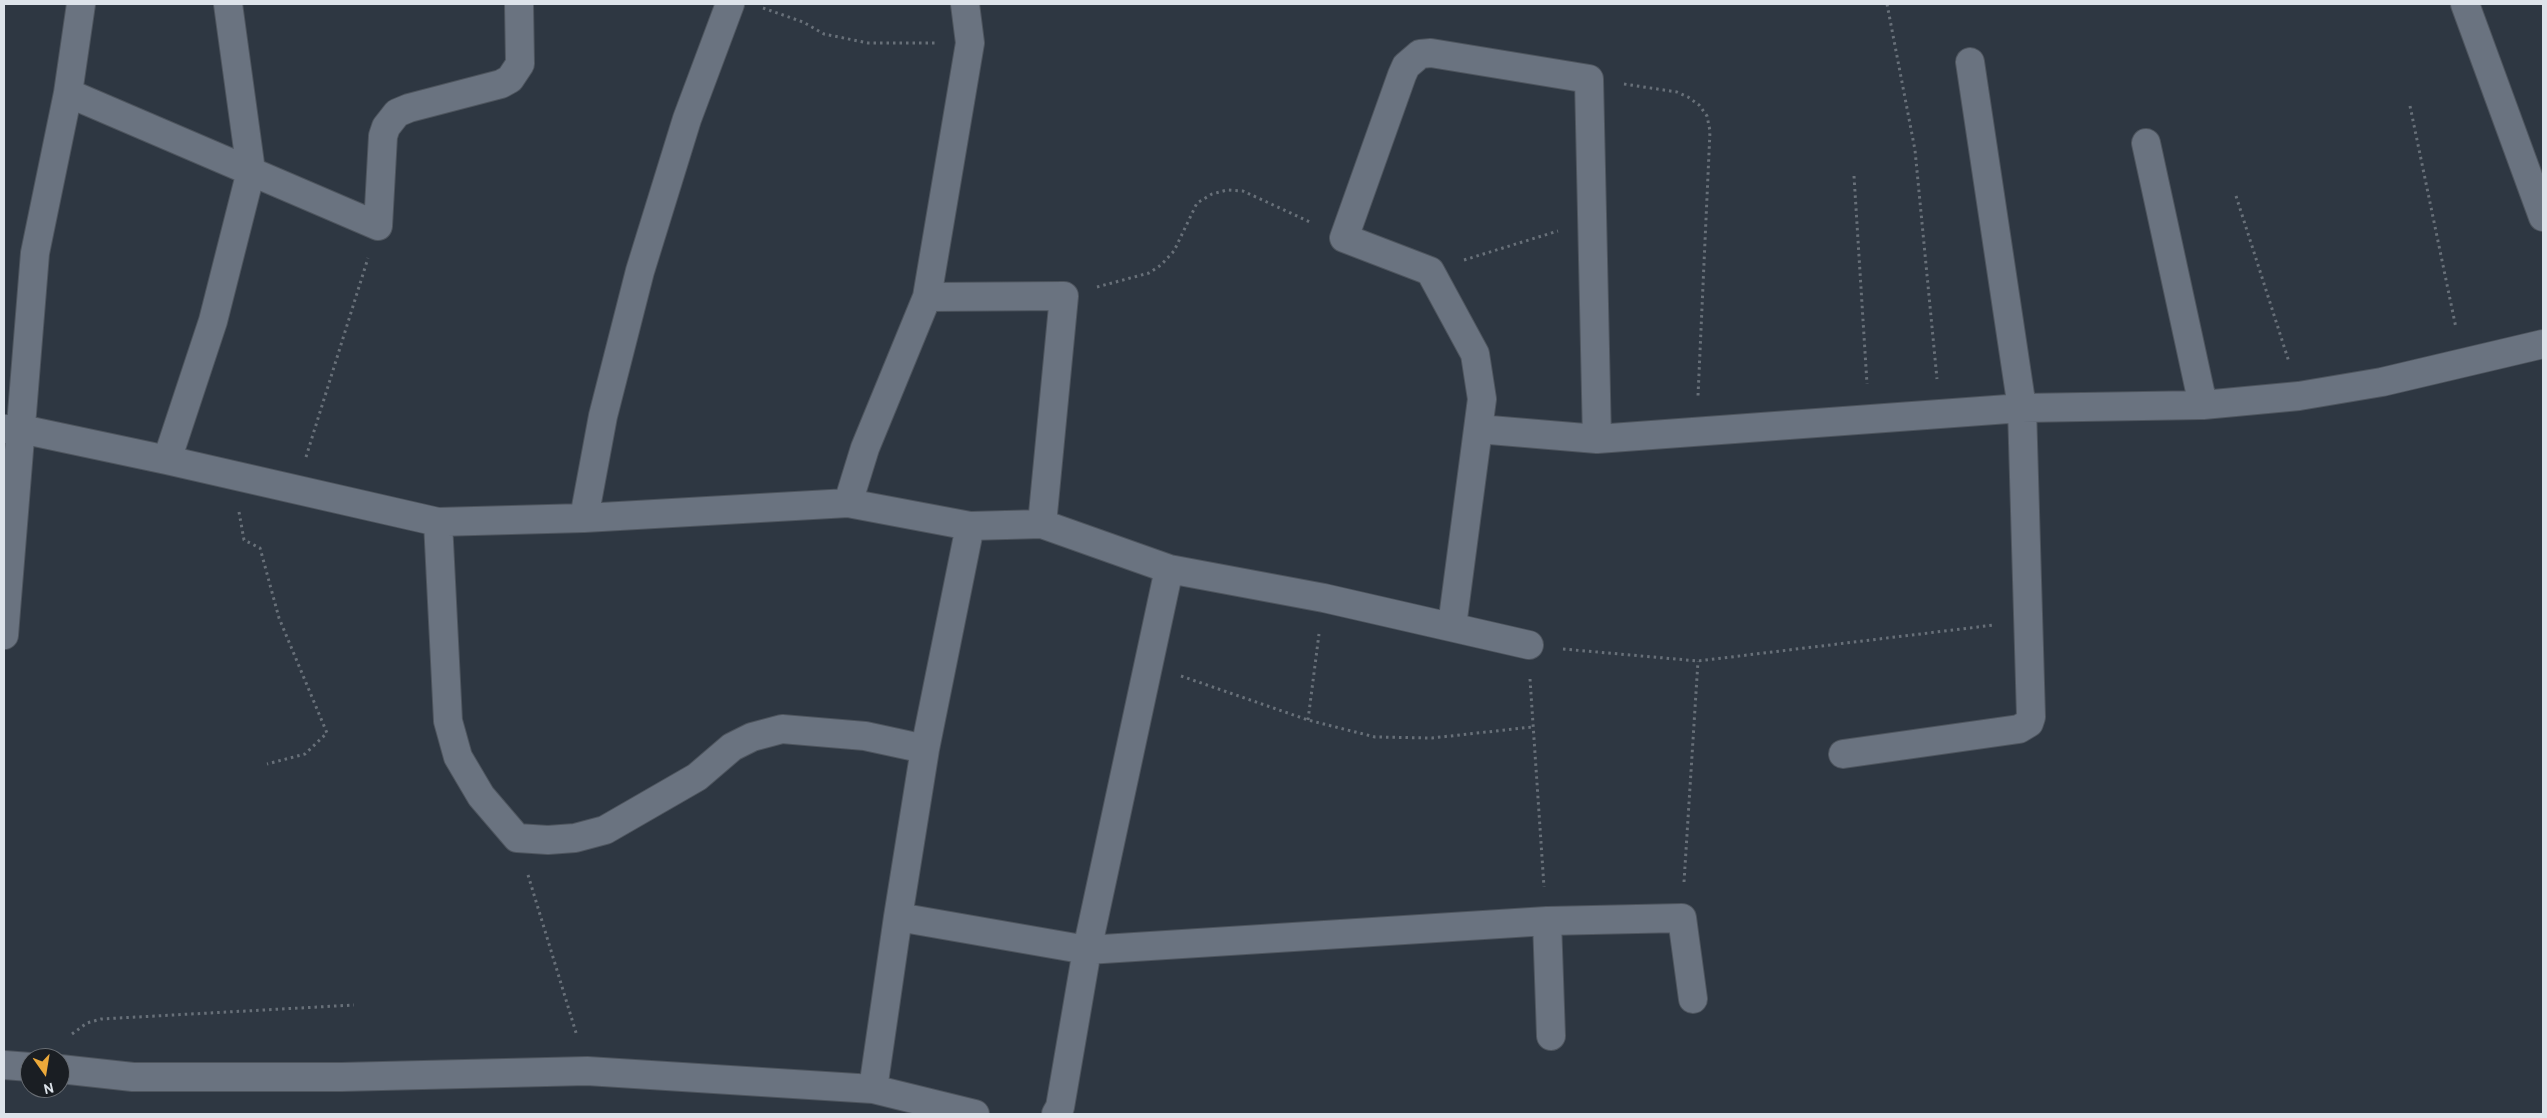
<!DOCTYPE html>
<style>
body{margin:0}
#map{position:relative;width:2547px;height:1118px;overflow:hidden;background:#2e3742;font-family:Overpass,sans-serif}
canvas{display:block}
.frame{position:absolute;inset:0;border:5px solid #dde3ea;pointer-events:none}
.north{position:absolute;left:20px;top:1048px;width:50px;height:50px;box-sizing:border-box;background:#1a1e23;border:1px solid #686d73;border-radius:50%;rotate:167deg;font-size:14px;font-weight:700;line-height:20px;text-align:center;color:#dde3ea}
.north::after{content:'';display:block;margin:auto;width:18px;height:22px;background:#eca93a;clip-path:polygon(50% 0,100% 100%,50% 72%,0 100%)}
</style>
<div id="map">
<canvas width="2547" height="1118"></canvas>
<div class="frame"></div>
<div class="north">N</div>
</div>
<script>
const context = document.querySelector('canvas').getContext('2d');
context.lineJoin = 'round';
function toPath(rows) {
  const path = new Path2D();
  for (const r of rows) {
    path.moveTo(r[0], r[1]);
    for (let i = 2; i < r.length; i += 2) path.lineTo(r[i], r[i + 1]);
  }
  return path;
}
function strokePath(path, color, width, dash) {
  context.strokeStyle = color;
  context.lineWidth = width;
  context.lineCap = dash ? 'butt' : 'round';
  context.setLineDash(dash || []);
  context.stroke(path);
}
const street = toPath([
 [2465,4,2543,217],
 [68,93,378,226,383,136,386,127,397,113,409,108,501,84,510,79,520,64,519,4],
 [2146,143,2203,405],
 [927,297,1064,296,1042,524],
 [4,429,21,429,167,460,438,522,584,518,848,503,970,526,1042,524,1169,569,1324,598,1529,645],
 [1478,429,1597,439,2022,408,2203,405,2299,396,2382,382,2543,344],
 [167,460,213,321,251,171,228,4],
 [848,503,865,448,927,297,970,43,965,4],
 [584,518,603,416,640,271,687,119,730,4],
 [438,522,448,721,458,757,481,796,517,838,548,840,575,838,605,830,697,777,732,747,752,737,782,729,865,736,925,749],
 [1452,626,1482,399,1475,354,1430,271,1344,238,1402,75,1406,66,1420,54,1431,53,1589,79,1597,439],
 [4,635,35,253,68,93,81,4],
 [1843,754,2019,729,2029,723,2031,717,2022,408,1970,62],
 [898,917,1087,950,1547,921,1682,918,1693,999],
 [1547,921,1551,1036],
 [4,1065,30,1067],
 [60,1069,133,1077,341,1077,587,1071,873,1089,975,1114],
 [873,1089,898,917,925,749,970,526],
 [1056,1114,1060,1107,1087,950,1169,569]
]);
strokePath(street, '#4e555e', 30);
strokePath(toPath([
 [1887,4,1915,150,1937,379],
 [763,8,803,22,824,34,868,43,935,43],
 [1624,84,1677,92,1688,97,1699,105,1707,116,1710,131,1698,396],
 [2410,106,2456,328],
 [1854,176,1867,384],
 [2236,196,2289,362],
 [1464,260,1558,231],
 [1097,287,1149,273,1161,265,1174,251,1197,203,1212,194,1227,190,1243,191,1312,223],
 [306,457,368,258],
 [239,512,244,540,260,548,279,618,327,733,305,754,267,764],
 [1563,649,1698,661,1994,625],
 [1181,676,1308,720,1375,737,1432,738,1532,727],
 [1530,679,1544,887],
 [1308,720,1319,634],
 [528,875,577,1036],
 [1684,882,1698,661],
 [72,1034,87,1023,101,1019,354,1005]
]), '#687079', 3, [2.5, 4]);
strokePath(street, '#6a7380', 28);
</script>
